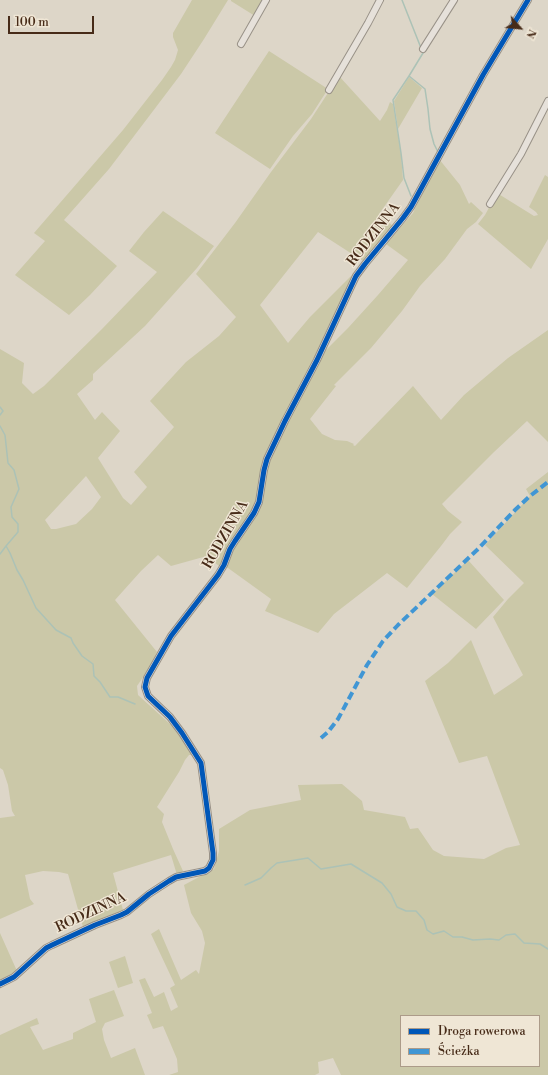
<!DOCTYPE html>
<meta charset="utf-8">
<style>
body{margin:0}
#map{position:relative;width:548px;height:1075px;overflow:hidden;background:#ddd6c8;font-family:"Libre Bodoni",serif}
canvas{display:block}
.legend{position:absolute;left:400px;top:1015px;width:140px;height:52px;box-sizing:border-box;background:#efe6d5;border:1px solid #ac9b89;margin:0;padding:5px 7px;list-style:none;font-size:12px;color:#472b18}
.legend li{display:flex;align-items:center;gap:8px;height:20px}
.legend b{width:20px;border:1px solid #ac9b89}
.north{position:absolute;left:500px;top:8px;width:40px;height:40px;-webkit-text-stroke:3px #efe6d5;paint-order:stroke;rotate:117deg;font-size:11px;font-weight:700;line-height:16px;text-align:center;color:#472b18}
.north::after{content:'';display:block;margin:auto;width:14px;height:18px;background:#472b18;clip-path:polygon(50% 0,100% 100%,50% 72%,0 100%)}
.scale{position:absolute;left:8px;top:16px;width:86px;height:18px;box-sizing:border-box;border:2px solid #472b18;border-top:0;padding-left:5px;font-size:12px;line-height:14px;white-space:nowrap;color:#472b18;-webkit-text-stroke:3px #efe6d5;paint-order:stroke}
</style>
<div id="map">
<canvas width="548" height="1075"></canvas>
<ul class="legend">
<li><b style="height:5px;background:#0057b8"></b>Droga rowerowa</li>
<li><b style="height:5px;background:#4096d4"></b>Ścieżka</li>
</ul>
<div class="north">N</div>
<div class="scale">100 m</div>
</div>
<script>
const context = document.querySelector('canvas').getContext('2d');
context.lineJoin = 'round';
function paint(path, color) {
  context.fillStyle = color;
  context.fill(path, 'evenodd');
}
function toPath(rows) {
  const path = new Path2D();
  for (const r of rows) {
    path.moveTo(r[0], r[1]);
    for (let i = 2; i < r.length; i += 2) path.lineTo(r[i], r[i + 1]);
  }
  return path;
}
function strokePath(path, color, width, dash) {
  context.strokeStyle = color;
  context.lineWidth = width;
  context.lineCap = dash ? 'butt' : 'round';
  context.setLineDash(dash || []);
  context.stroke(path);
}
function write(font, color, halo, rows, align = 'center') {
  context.font = font + ' "Libre Bodoni",serif';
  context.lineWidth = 3;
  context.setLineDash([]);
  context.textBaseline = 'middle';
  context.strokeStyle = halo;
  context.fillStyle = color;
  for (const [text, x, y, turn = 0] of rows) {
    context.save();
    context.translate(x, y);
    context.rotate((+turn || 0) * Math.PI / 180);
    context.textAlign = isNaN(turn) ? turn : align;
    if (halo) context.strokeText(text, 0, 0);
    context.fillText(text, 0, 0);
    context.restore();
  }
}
paint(toPath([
 [192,0,228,0,204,39,181,74,153,111,109,169,64,220,117,266,90,295,69,315,15,275,45,241,34,233,123,130,162,80,171,67,175,60,178,50,173,37,173,33],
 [231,0,264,0,255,16,231,1],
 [269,51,328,89,312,114,293,136,270,169,215,133],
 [339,76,380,121,387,110,390,102,393,104,401,154,403,180,379,214,393,226,363,261,318,232,260,305,288,343,310,317,355,272,325,334,323,341,308,372,323,353,348,328,378,295,408,260,386,244,413,213,439,159,460,185,469,204,471,202,483,213,476,222,467,229,445,259,420,286,402,311,371,348,334,385,336,386,310,419,322,434,335,440,347,441,354,444,353,445,355,446,413,386,441,420,464,395,508,358,548,330,548,442,527,421,494,452,442,504,448,511,462,522,450,534,441,546,407,588,387,573,334,614,318,633,265,611,271,599,228,568,219,566,207,556,171,566,158,555,141,571,115,600,157,652,148,670,137,686,138,695,180,733,191,750,193,755,189,755,185,760,179,772,157,807,164,814,162,822,173,849,183,871,177,875,171,855,113,873,123,910,120,912,83,927,68,874,59,872,43,871,25,875,30,899,34,904,0,919,0,818,15,816,12,811,8,785,3,770,0,768,0,349,24,363,22,383,33,394,44,386,102,329,157,272,129,251,144,232,163,211,214,246,197,268,145,326,93,374,93,380,77,394,95,420,102,412,120,431,98,458,123,498,131,505,147,487,134,472,174,427,150,401,186,362,219,336,236,317,196,274,235,223,271,172,311,119],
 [86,476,101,497,92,509,76,524,56,529,51,529,45,520],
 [409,77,422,88,398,129,394,101],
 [545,175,548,177,548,239,531,269,478,224,485,215,497,193,534,216,538,215,536,212,529,207],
 [548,472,548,1075,341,1075,333,1058,318,1062,319,1073,315,1075,169,1075,178,1072,177,1059,163,1026,153,1029,147,1015,152,1013,139,980,145,978,154,997,164,992,171,1011,178,1007,170,988,175,985,151,934,159,929,181,980,196,970,199,974,205,943,202,931,191,913,184,885,214,869,219,851,219,829,250,810,301,800,298,785,342,784,362,801,364,810,405,817,410,829,418,828,433,850,444,856,484,859,506,848,520,845,487,756,459,763,425,681,448,663,471,640,494,695,515,681,523,675,493,617,508,599,524,583,485,545,530,496,526,489],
 [401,1016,539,1016,539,1066,401,1066],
 [468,560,504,600,476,629,432,594],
 [0,933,17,971,0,981],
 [125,956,133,983,118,988,109,962],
 [114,990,124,1016,105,1023,102,1029,104,1040,111,1058,135,1048,145,1075,0,1075,0,1035,37,1018,39,1024,30,1027,43,1050,73,1039,73,1033,96,1022,89,999]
]), '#cbc8a8');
strokePath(toPath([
 [402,0,421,48],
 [423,51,423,53,409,76,425,89,428,109,430,129,434,144,438,152],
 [409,76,393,100,401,153,404,178,411,196],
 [0,407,3,411,0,415],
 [0,426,5,435,8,463,14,470,19,489,11,507,12,517,18,524,18,532,6,546,10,553,17,570,23,580,36,608,56,630,71,638,73,643,82,656,93,664,94,676,100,682,110,697,118,697,135,704],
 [0,554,6,546],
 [245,885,261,878,271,868,277,863,308,858,321,869,351,864,382,883,391,894,397,907,406,911,416,911,424,920,427,930,433,934,444,931,453,937,462,937,473,940,490,939,499,940,506,935,515,934,524,943,540,944,548,949]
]), '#acc2b6', 1.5);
const street = toPath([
 [241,44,266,0],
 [423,49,454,0],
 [329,90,368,23,380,0],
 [490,204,521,154,548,101],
 [0,984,14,977,46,948,52,945,95,925,121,915,127,912,149,894,169,881,176,877,205,871,209,868,213,860,213,853,201,763,182,733,170,717,148,696,145,687,147,678,171,636,218,575,224,565,230,549,235,541,254,513,259,502,264,470,267,459,285,421,317,360,356,276,365,264,403,218,411,207,483,75,528,0]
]);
strokePath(street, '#989187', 8);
strokePath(street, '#e6e1da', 6);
strokePath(toPath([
 [321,738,328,732,338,719,367,665,383,641,398,625,477,550,515,510,530,496,548,482]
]), '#4096d4', 4, [8, 4]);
strokePath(toPath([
 [0,984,14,977,46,948,52,945,95,925,121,915,127,912,149,894,169,881,176,877,205,871,209,868,213,860,213,853,201,763,182,733,170,717,148,696,145,687,147,678,171,636,218,575,224,565,230,549,235,541,254,513,259,502,264,470,267,459,285,421,317,360,356,276,365,264,403,218,411,207,483,75,528,0]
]), '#0057b8', 5);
write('14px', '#472b18', '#efe6d5', [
 ["RODZINNA",374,235,-52],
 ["RODZINNA",226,535,-60],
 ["RODZINNA",91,913,-25]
]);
</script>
